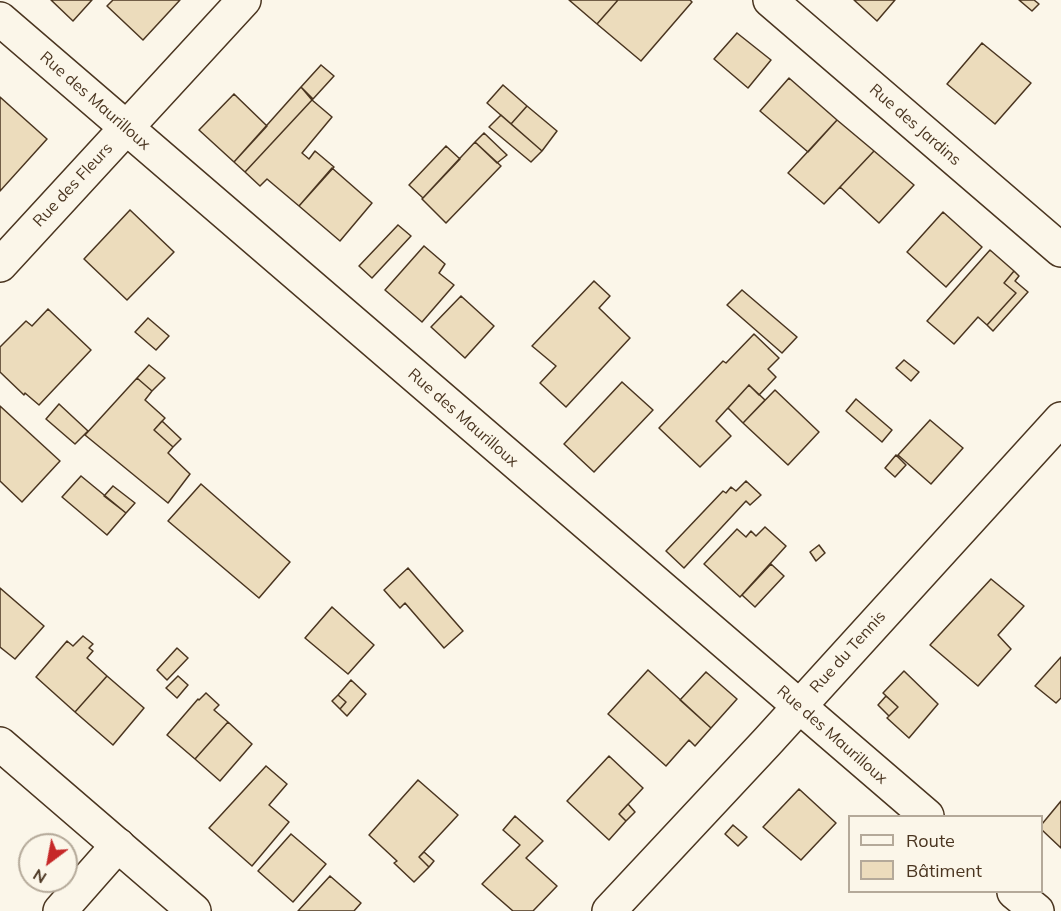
<!DOCTYPE html>
<meta charset="utf-8">
<style>
body{margin:0}
#map{position:relative;width:1061px;height:911px;overflow:hidden;background:#fbf6e9;font-family:Mulish,sans-serif}
canvas{display:block}
.legend{position:absolute;left:848px;top:815px;width:195px;height:78px;box-sizing:border-box;background:#fbf6e9;border:2px solid #b4a999;margin:0;padding:8px 10px;list-style:none;font-size:18px;color:#4a3520}
.legend li{display:flex;align-items:center;gap:12px;height:30px}
.legend b{width:30px;border:2px solid #b4a999}
.north{position:absolute;left:18px;top:833px;width:60px;height:60px;box-sizing:border-box;background:#fbf6e9;border:2px solid #b4a999;border-radius:50%;rotate:212deg;font-size:16px;font-weight:700;line-height:24px;text-align:center;color:#4a3520}
.north::after{content:'';display:block;margin:auto;width:21px;height:27px;background:#c62828;clip-path:polygon(50% 0,100% 100%,50% 72%,0 100%)}
</style>
<div id="map">
<canvas width="1061" height="911"></canvas>
<ul class="legend">
<li><b style="height:8px;background:#fbf6e9"></b>Route</li>
<li><b style="height:16px;background:#ecdcbc"></b>Bâtiment</li>
</ul>
<div class="north">N</div>
</div>
<script>
const context = document.querySelector('canvas').getContext('2d');
context.lineJoin = 'round';
function paint(path, color) {
  context.fillStyle = color;
  context.fill(path, 'evenodd');
}
function toPath(rows) {
  const path = new Path2D();
  for (const r of rows) {
    path.moveTo(r[0], r[1]);
    for (let i = 2; i < r.length; i += 2) path.lineTo(r[i], r[i + 1]);
  }
  return path;
}
function strokePath(path, color, width, dash) {
  context.strokeStyle = color;
  context.lineWidth = width;
  context.lineCap = dash ? 'butt' : 'round';
  context.setLineDash(dash || []);
  context.stroke(path);
}
function write(font, color, halo, rows, align = 'center') {
  context.font = font + ' Mulish,sans-serif';
  context.lineWidth = 4.5;
  context.setLineDash([]);
  context.textBaseline = 'middle';
  context.strokeStyle = halo;
  context.fillStyle = color;
  for (const [text, x, y, turn = 0] of rows) {
    context.save();
    context.translate(x, y);
    context.rotate((+turn || 0) * Math.PI / 180);
    context.textAlign = isNaN(turn) ? turn : align;
    if (halo) context.strokeText(text, 0, 0);
    context.fillText(text, 0, 0);
    context.restore();
  }
}
const building = toPath([
 [51,0,92,0,73,21,51,0],
 [113,0,180,0,143,40,107,6,113,0],
 [569,0,618,0,597,24,569,0],
 [618,0,690,0,692,2,641,61,597,24,618,0],
 [854,0,895,0,877,21,854,0],
 [1019,0,1034,0,1039,4,1032,11,1019,0],
 [737,33,771,60,748,88,714,59,737,33],
 [982,43,1031,83,995,124,947,84,982,43],
 [321,65,334,76,313,99,301,87,321,65],
 [789,78,837,120,808,152,760,111,789,78],
 [503,85,527,106,511,124,487,103,503,85],
 [301,87,312,100,245,172,234,162,301,87],
 [234,94,267,126,234,162,199,130,234,94],
 [0,97,47,139,0,191,0,97],
 [312,100,332,117,302,153,309,159,315,151,334,167,299,206,267,179,260,186,245,172,312,100],
 [527,106,557,131,542,151,511,124,527,106],
 [501,115,542,151,531,162,489,127,501,115],
 [837,120,874,151,824,204,788,173,837,120],
 [484,133,507,155,497,163,475,142,484,133],
 [475,142,501,166,446,223,422,199,475,142],
 [446,146,460,159,423,198,409,185,446,146],
 [874,151,914,185,879,223,840,187,874,151],
 [332,168,372,203,340,241,299,206,332,168],
 [130,210,174,252,127,300,84,259,130,210],
 [943,212,982,247,946,287,907,252,943,212],
 [398,225,411,236,372,278,359,266,398,225],
 [424,246,445,264,439,273,454,285,422,322,385,290,424,246],
 [990,250,1014,271,1004,283,1016,293,987,325,978,317,954,344,927,321,990,250],
 [1014,271,1019,276,1015,281,1028,292,993,331,987,325,1016,293,1004,283,1014,271],
 [594,281,610,296,599,308,630,338,566,407,540,383,556,366,532,346,594,281],
 [742,290,797,337,782,353,727,305,742,290],
 [461,296,494,326,465,358,431,327,461,296],
 [48,309,91,350,39,405,25,393,24,395,0,372,0,347,26,321,32,326,48,309],
 [148,318,169,336,156,350,135,332,148,318],
 [754,334,779,358,768,369,776,377,759,395,749,385,716,421,731,436,700,467,659,428,723,361,726,363,754,334],
 [904,360,919,372,911,381,896,368,904,360],
 [149,365,165,378,152,391,137,378,149,365],
 [137,378,152,391,145,400,165,418,154,430,173,447,168,453,190,474,168,503,85,435,137,378],
 [622,382,653,410,594,472,564,444,622,382],
 [749,385,765,400,743,423,728,408,749,385],
 [775,390,819,432,788,465,743,423,775,390],
 [856,399,892,430,882,442,846,411,856,399],
 [59,404,88,431,75,444,46,419,59,404],
 [0,406,60,461,22,502,0,481,0,406],
 [930,420,963,448,931,484,898,455,930,420],
 [162,421,181,439,173,447,154,430,162,421],
 [896,455,906,465,895,477,885,468,896,455],
 [81,476,126,513,107,535,62,497,81,476],
 [746,481,761,495,750,505,746,501,684,568,666,551,723,491,726,493,731,487,736,491,746,481],
 [201,484,290,562,259,598,168,521,201,484],
 [113,486,135,503,126,513,104,496,113,486],
 [765,527,786,546,740,597,704,564,737,529,746,537,751,531,756,536,765,527],
 [819,545,825,553,816,561,810,552,819,545],
 [771,564,784,576,755,607,742,595,771,564],
 [408,568,463,631,444,648,405,603,400,608,384,590,408,568],
 [991,579,1024,606,998,635,1011,649,978,686,930,645,991,579],
 [0,588,44,626,15,659,0,647,0,588],
 [332,607,374,645,348,674,305,638,332,607],
 [83,636,93,644,89,648,93,651,87,658,107,676,75,712,36,677,67,641,73,646,83,636],
 [177,648,188,658,167,680,157,670,177,648],
 [1061,657,1061,698,1056,703,1035,686,1061,657],
 [648,670,711,728,695,746,689,740,666,766,608,714,648,670],
 [904,671,938,704,909,738,887,718,898,707,883,693,904,671],
 [706,672,737,699,711,728,680,700,706,672],
 [107,676,144,708,113,745,75,712,107,676],
 [178,676,188,685,177,698,166,688,178,676],
 [351,680,366,694,347,716,340,709,346,702,338,695,351,680],
 [206,693,219,705,214,710,228,722,195,759,167,735,198,699,199,700,206,693],
 [338,695,346,702,340,709,332,701,338,695],
 [886,696,898,707,889,716,878,705,886,696],
 [228,722,252,744,220,781,195,759,228,722],
 [609,756,643,788,619,814,626,821,609,840,567,801,609,756],
 [266,766,287,784,269,805,289,822,252,866,209,828,266,766],
 [418,780,458,815,419,857,429,867,414,882,394,863,397,861,369,835,418,780],
 [799,789,836,823,801,860,763,827,799,789],
 [1061,801,1061,848,1042,830,1042,824,1061,801],
 [628,804,635,812,626,821,619,814,628,804],
 [515,816,543,841,526,858,557,886,533,911,513,911,482,884,520,845,503,830,515,816],
 [733,825,747,837,738,846,725,834,733,825],
 [291,834,326,864,293,902,258,871,291,834],
 [424,852,434,861,429,867,419,857,424,852],
 [330,876,361,903,354,911,298,911,330,876]
]);
paint(building, '#ecdcbc');
strokePath(building, '#4a3520', 1.5);
const minor = toPath([
 [770,0,1061,250],
 [0,19,927,816],
 [0,265,244,0],
 [1014,892,1037,911],
 [60,911,118,845],
 [609,911,767,742,1061,419]
]);
const secondary = toPath([
 [0,744,194,911]
]);
strokePath(minor, '#4a3520', 36);
strokePath(secondary, '#4a3520', 36);
strokePath(minor, '#fbf6e9', 33);
strokePath(secondary, '#fbf6e9', 33);
write('16px', '#4a3520', '#fbf6e9', [
 ["Rue des Maurilloux",95,101,41],
 ["Rue des Jardins",915,125,41],
 ["Rue des Fleurs",73,185,-47],
 ["Rue des Maurilloux",463,418,41],
 ["Rue du Tennis",848,652,-48],
 ["Rue des Maurilloux",832,735,41]
]);
</script>
